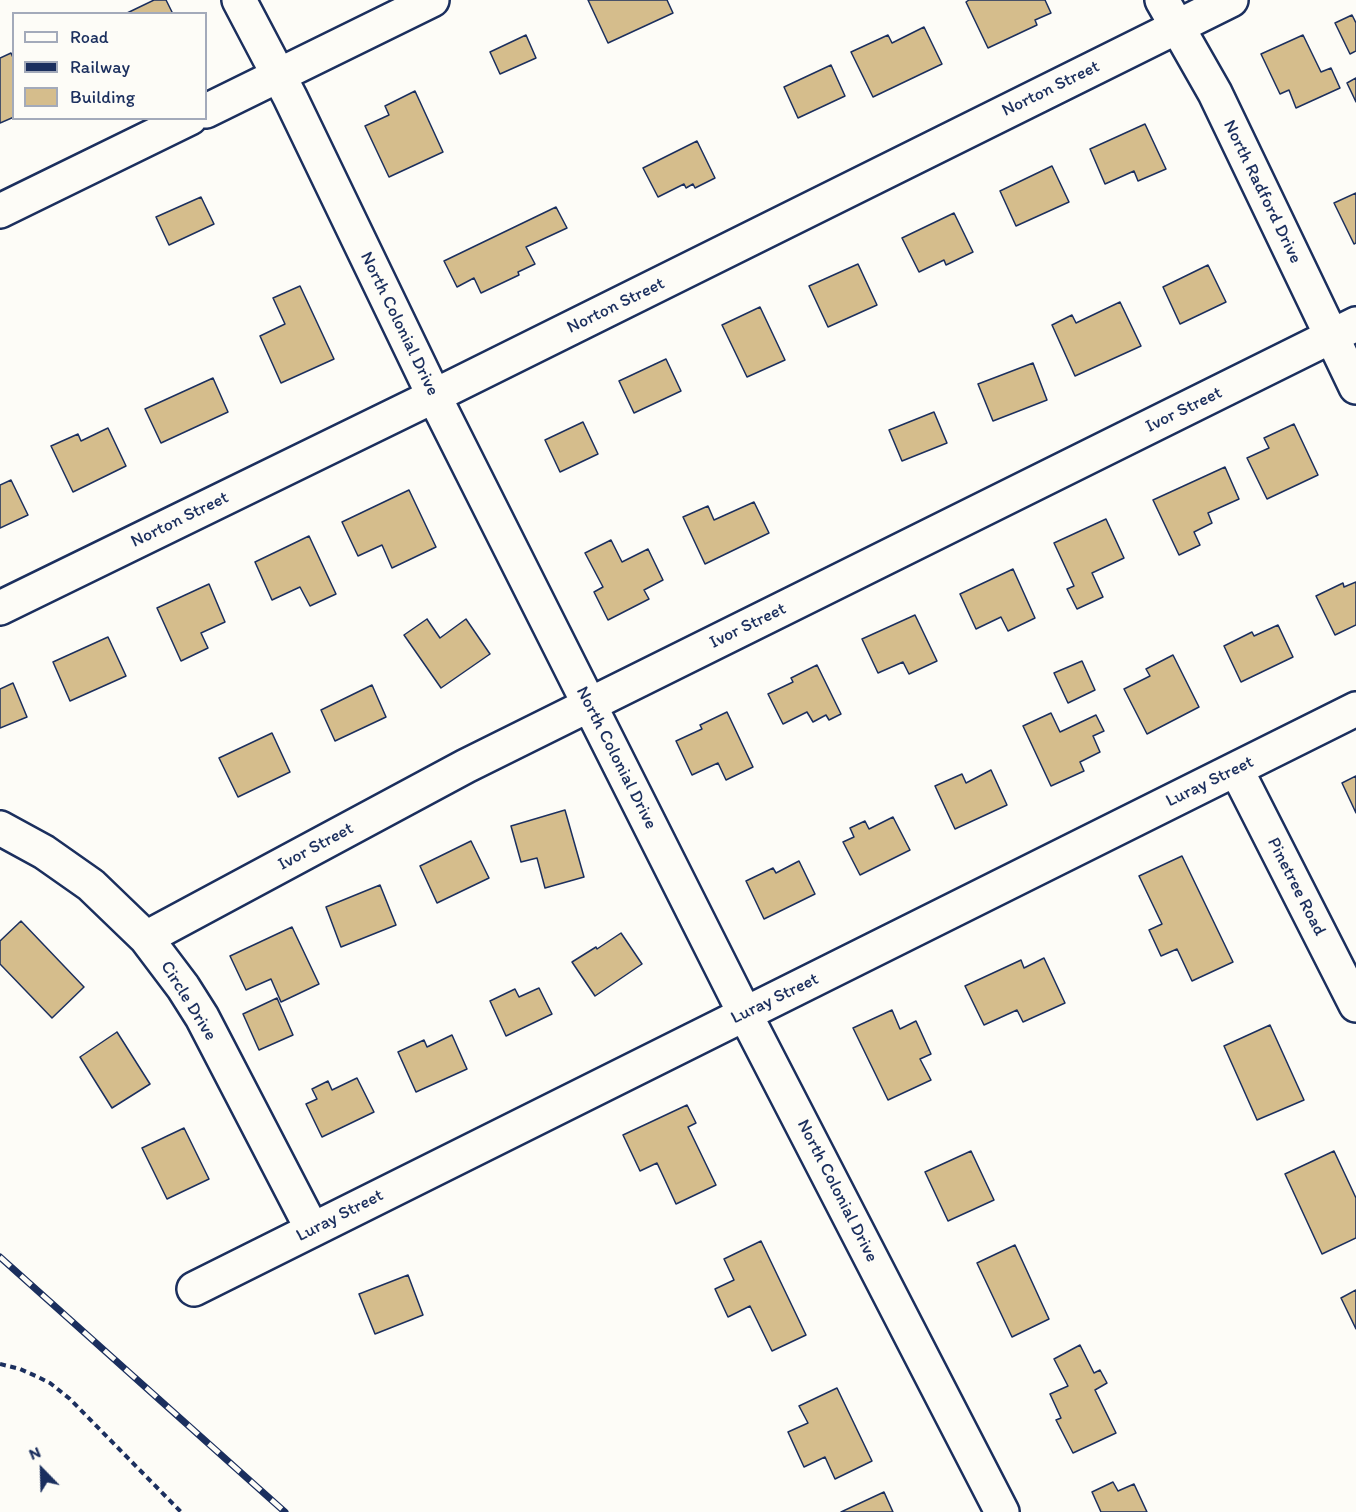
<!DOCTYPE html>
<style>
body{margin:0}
#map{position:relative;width:1356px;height:1512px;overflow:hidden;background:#fdfcf7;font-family:Itim,sans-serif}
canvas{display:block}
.legend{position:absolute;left:12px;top:12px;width:195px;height:108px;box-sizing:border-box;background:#fdfcf7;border:2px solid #a3aaba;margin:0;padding:8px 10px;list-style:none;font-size:18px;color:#1b2f5e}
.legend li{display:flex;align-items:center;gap:12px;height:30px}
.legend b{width:30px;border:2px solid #a3aaba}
.north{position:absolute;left:12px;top:1440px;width:60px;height:60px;-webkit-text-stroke:4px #fdfcf7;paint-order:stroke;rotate:337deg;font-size:16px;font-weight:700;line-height:24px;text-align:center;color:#1b2f5e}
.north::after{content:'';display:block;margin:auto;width:21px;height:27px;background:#1b2f5e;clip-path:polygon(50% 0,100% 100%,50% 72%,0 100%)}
</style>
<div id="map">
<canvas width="1356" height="1512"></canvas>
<ul class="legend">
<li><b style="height:8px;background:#fdfcf7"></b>Road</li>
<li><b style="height:8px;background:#1b2f5e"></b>Railway</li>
<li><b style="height:16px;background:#d5bd8c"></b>Building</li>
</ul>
<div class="north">N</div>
</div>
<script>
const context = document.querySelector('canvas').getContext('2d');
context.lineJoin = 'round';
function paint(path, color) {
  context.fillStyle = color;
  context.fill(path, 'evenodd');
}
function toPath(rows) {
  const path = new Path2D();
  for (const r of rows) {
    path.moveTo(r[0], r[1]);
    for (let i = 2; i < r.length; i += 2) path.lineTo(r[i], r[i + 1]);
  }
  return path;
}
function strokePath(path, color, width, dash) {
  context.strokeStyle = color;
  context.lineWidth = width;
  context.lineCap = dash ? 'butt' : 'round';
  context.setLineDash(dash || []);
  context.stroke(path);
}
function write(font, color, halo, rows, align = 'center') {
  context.font = font + ' Itim,sans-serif';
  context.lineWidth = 4.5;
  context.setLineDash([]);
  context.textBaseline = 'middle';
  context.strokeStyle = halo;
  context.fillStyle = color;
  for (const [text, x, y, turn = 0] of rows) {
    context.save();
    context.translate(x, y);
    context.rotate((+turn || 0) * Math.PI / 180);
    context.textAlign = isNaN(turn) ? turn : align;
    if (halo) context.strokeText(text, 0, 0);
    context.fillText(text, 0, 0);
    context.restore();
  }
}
const building = toPath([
 [154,0,166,0,173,14,125,14,154,0],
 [588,0,667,0,673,13,608,43,588,0],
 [969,0,1045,0,1051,13,1035,20,1037,25,988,48,966,2,969,0],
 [1352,15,1356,23,1356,51,1350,54,1335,23,1352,15],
 [924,27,942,64,873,97,851,52,888,35,892,43,924,27],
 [526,35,536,58,500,74,490,52,526,35],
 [1303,35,1321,72,1331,68,1340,88,1296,108,1289,90,1280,94,1261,54,1303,35],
 [11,53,14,60,14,117,0,123,0,58,11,53],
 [831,65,845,96,798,118,784,87,831,65],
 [1356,78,1356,102,1347,83,1356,78],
 [415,91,443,152,389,177,365,126,389,115,385,106,415,91],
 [1145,124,1166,169,1138,181,1134,171,1105,184,1090,149,1145,124],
 [697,141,715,178,695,188,693,184,686,188,684,184,658,197,643,168,697,141],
 [1052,166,1069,202,1016,226,1000,191,1052,166],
 [1356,193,1356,243,1354,244,1334,203,1356,193],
 [201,197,214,224,169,245,156,217,201,197],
 [556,207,567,228,526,247,535,264,518,272,519,275,481,293,474,278,457,287,444,261,556,207],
 [954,213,973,252,946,265,944,260,919,272,902,238,954,213],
 [858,264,877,305,828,327,809,286,858,264],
 [1208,265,1226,302,1180,324,1163,287,1208,265],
 [300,286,334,359,281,383,260,336,285,324,273,298,300,286],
 [1120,302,1141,346,1075,376,1052,325,1072,315,1076,323,1120,302],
 [760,307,785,360,747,377,722,325,760,307],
 [666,359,681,391,634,413,619,381,666,359],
 [1033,363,1047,400,993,421,978,384,1033,363],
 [213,378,228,412,161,443,145,409,213,378],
 [934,412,947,443,902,461,889,430,934,412],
 [583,422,598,454,560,472,545,440,583,422],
 [1294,424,1318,475,1267,499,1247,458,1269,448,1264,438,1294,424],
 [108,428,126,466,73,492,51,446,78,434,81,441,108,428],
 [1225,467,1239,499,1208,513,1212,523,1194,532,1200,545,1179,555,1153,500,1225,467],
 [11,480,28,515,0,528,0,485,11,480],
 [409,490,436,547,392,568,382,545,358,556,342,522,409,490],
 [754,502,769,533,705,564,683,517,708,506,714,520,754,502],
 [1106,519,1124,558,1092,573,1103,597,1077,609,1067,589,1074,586,1054,543,1106,519],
 [309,536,336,594,310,606,300,587,272,600,255,562,309,536],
 [611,540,622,562,648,549,663,580,644,590,649,599,608,620,594,592,603,587,585,553,611,540],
 [1013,569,1035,618,1008,631,1001,617,976,629,960,594,1013,569],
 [1356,582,1356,625,1335,635,1316,596,1343,583,1344,587,1356,582],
 [209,584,225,622,201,633,208,648,181,661,157,608,209,584],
 [915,615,937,661,909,674,903,662,878,673,862,639,915,615],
 [427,619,440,638,466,619,490,654,441,688,404,635,427,619],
 [1278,625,1293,657,1241,682,1224,646,1252,632,1254,636,1278,625],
 [108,637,126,676,70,701,53,662,108,637],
 [1173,655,1199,707,1147,734,1124,689,1150,676,1146,669,1173,655],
 [1082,661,1095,690,1068,703,1054,673,1082,661],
 [817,665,841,714,829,720,826,715,813,722,807,712,783,724,768,694,793,682,791,678,817,665],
 [13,683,27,717,0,728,0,689,13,683],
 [372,685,386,717,335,741,321,710,372,685],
 [727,712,753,767,726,780,718,763,692,775,676,741,702,729,700,725,727,712],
 [1051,713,1060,732,1096,715,1104,731,1093,736,1100,752,1080,762,1084,771,1051,786,1023,726,1051,713],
 [272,733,290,772,238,797,219,758,272,733],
 [991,770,1007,805,955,829,935,786,962,774,966,783,991,770],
 [1356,776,1356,813,1342,783,1356,776],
 [565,810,584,877,545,888,537,858,521,862,511,826,565,810],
 [893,817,910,850,860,875,843,842,854,837,850,828,865,821,869,829,893,817],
 [471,841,489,878,437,903,420,866,471,841],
 [1182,856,1233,962,1192,981,1177,949,1161,956,1149,930,1162,924,1139,876,1182,856],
 [799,861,815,894,764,919,746,881,773,868,776,873,799,861],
 [380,885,396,925,341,947,326,907,380,885],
 [21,921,84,987,52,1018,0,964,0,941,21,921],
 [292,927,319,984,281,1002,271,979,246,990,230,956,292,927],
 [621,933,642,964,595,996,572,962,596,947,597,949,621,933],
 [1044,958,1065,1003,1023,1022,1017,1010,984,1025,965,986,1021,960,1024,968,1044,958],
 [539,988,552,1014,506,1036,490,1001,515,989,519,997,539,988],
 [277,998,293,1035,259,1050,243,1014,277,998],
 [892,1010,900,1029,916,1021,931,1054,920,1059,931,1080,888,1100,853,1028,892,1010],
 [1270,1025,1304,1100,1257,1120,1224,1046,1270,1025],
 [117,1032,150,1084,112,1108,80,1057,117,1032],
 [452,1035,467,1069,416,1092,398,1052,424,1040,427,1047,452,1035],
 [357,1078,374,1112,322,1137,306,1104,317,1099,312,1089,328,1081,332,1090,357,1078],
 [687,1105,696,1123,688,1127,716,1185,676,1204,657,1163,640,1171,623,1135,687,1105],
 [184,1128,209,1179,167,1199,142,1148,184,1128],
 [971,1151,994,1200,948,1221,925,1172,971,1151],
 [1334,1151,1356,1198,1356,1238,1322,1254,1285,1174,1334,1151],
 [761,1241,806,1335,772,1351,750,1306,728,1317,715,1289,734,1280,724,1259,761,1241],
 [1015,1245,1049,1319,1012,1337,977,1263,1015,1245],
 [408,1275,423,1315,375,1334,359,1294,408,1275],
 [1356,1290,1356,1329,1341,1298,1356,1290],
 [1080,1345,1094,1373,1100,1370,1107,1383,1095,1390,1116,1433,1073,1453,1056,1420,1061,1418,1050,1394,1068,1386,1054,1359,1080,1345],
 [837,1388,872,1461,835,1479,825,1457,804,1467,788,1432,808,1423,799,1406,837,1388],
 [1113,1482,1118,1491,1134,1484,1147,1512,1101,1512,1092,1492,1113,1482],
 [884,1492,893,1512,841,1512,884,1492]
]);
paint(building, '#d5bd8c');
strokePath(building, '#1b2f5e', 1.5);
const minor = toPath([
 [239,0,290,97,434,396,745,1014,1002,1512],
 [1162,0,1215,93,1356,387],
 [206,111,432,0],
 [0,211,190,118],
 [0,608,434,396,1231,0],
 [1236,769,1356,1005],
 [0,828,44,852,91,885,146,938,183,987,202,1017,312,1229],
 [146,938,466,766,1356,324],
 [194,1289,1356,709]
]);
strokePath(minor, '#1b2f5e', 38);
strokePath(toPath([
 [0,1364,20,1369,38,1377,50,1383,70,1399,181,1512]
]), '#1b2f5e', 4, [6, 4.5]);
strokePath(minor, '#fdfcf7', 33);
const rail = toPath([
 [0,1257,285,1512]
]);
strokePath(rail, '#1b2f5e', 7);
strokePath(rail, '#fdfcf7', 4.5, [14]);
write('18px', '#1b2f5e', '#fdfcf7', [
 ["Norton Street",1051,89,-26],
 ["North Radford Drive",1262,192,64],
 ["Norton Street",616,306,-26],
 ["North Colonial Drive",399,324,64],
 ["Ivor Street",1184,410,-26],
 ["Norton Street",180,520,-26],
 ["Ivor Street",748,626,-26],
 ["North Colonial Drive",616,758,63],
 ["Luray Street",1210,782,-26],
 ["Ivor Street",316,847,-28],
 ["Pinetree Road",1296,887,63],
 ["Luray Street",775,999,-26],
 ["Circle Drive",188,1001,58],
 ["North Colonial Drive",837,1191,63],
 ["Luray Street",340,1216,-27]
]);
</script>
